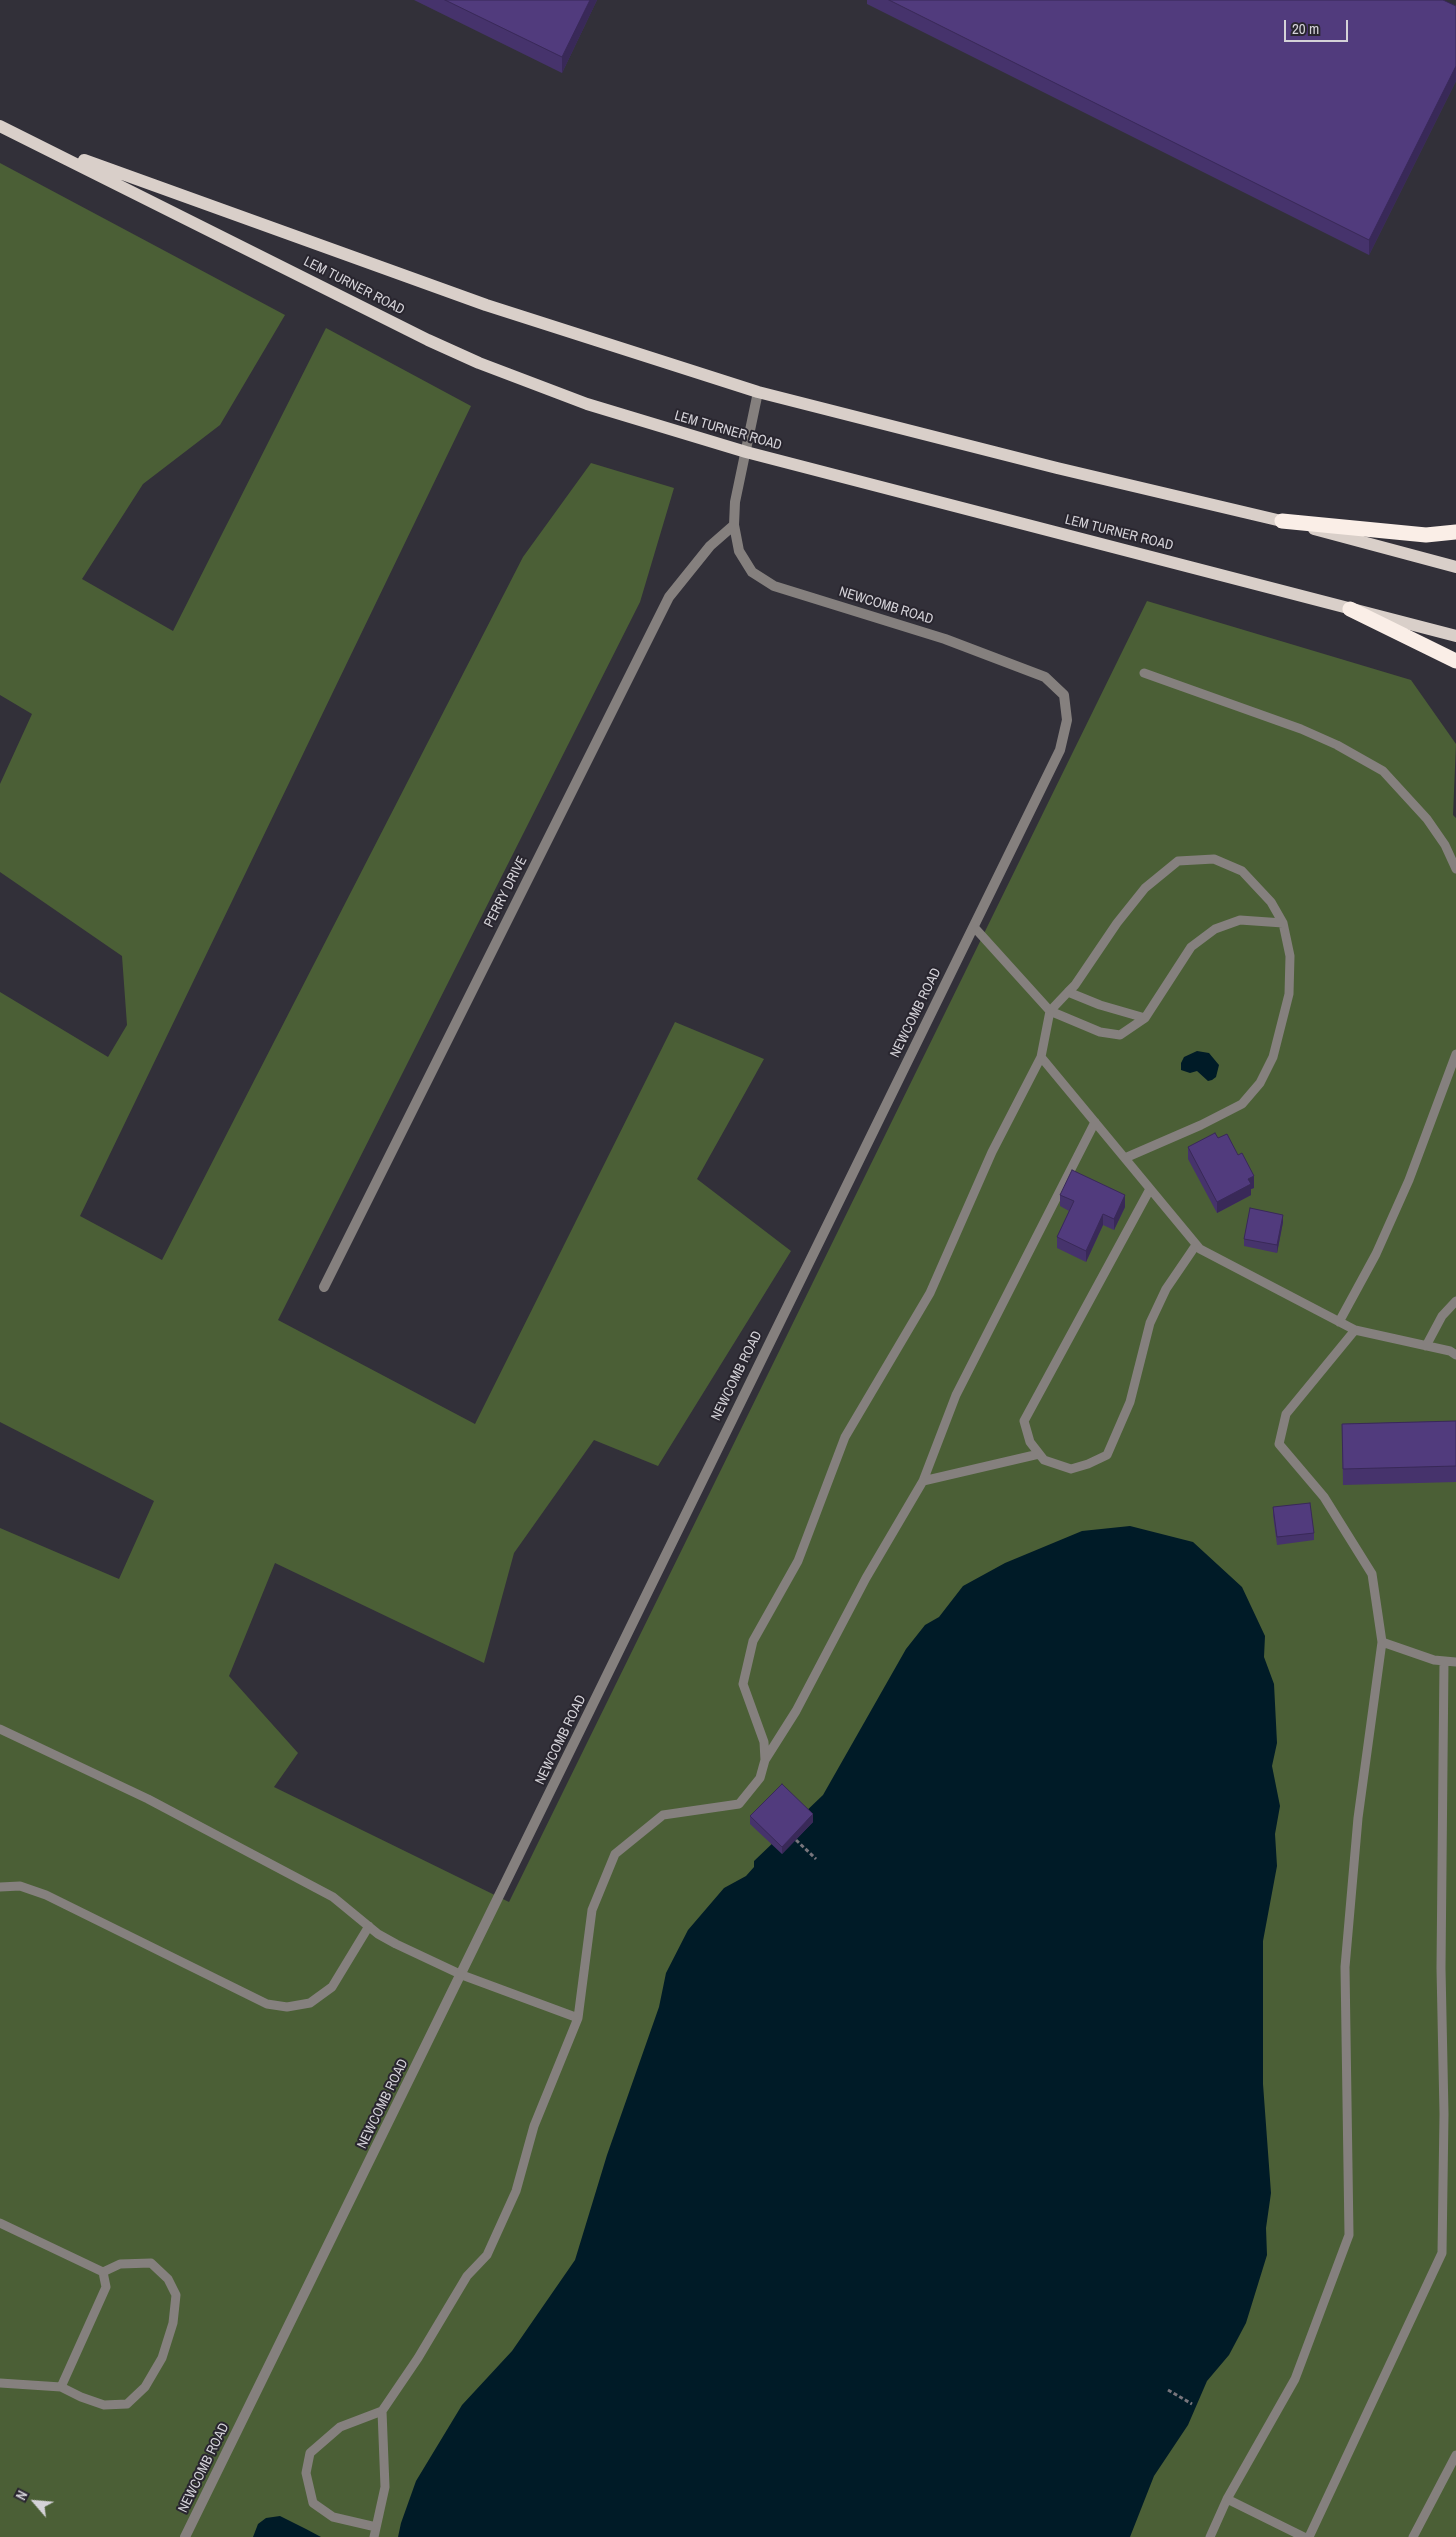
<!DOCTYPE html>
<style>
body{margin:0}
#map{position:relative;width:1456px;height:2537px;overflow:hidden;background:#323039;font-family:"Archivo Narrow",sans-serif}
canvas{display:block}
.north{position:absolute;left:10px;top:2477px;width:50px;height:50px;-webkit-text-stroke:4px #29262f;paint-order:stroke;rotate:297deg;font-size:14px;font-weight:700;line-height:20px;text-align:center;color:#d4d2d8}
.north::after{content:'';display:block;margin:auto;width:18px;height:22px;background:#d4d2d8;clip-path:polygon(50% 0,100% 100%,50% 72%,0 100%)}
.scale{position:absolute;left:1284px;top:20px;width:64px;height:22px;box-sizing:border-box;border:2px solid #d4d2d8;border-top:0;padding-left:6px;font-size:15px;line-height:18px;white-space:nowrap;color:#d4d2d8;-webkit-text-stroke:4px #29262f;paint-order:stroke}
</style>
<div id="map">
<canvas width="1456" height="2537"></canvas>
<div class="north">N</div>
<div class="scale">20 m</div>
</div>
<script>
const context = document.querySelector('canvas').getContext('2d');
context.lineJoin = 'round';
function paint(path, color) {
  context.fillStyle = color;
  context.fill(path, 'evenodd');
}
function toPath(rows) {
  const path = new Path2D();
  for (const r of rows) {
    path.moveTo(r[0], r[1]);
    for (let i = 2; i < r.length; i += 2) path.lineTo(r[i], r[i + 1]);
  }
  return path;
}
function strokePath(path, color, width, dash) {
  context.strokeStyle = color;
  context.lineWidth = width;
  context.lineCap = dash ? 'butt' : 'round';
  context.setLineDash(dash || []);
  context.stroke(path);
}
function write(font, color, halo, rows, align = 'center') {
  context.font = font + ' "Archivo Narrow",sans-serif';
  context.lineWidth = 4;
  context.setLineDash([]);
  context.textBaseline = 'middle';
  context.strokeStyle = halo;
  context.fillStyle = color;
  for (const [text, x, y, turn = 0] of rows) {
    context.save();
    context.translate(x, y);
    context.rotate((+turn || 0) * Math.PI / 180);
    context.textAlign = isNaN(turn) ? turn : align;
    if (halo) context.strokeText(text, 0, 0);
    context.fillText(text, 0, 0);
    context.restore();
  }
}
paint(toPath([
 [0,163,285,315,220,425,143,484,82,579,173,631,326,328,471,406,80,1216,162,1260,523,557,591,463,674,488,640,602,278,1320,475,1424,675,1022,764,1059,697,1179,791,1251,658,1466,594,1440,514,1553,484,1663,275,1563,229,1676,298,1753,274,1787,509,1902,1147,601,1411,680,1456,744,1453,815,1456,818,1456,2537,0,2537,0,1528,119,1579,154,1501,0,1422,0,992,108,1057,127,1025,122,956,0,872,0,784,32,714,0,695]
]), '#4b5f36');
paint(toPath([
 [1197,1051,1209,1053,1219,1065,1216,1077,1212,1080,1208,1081,1197,1071,1190,1073,1181,1070,1181,1063,1184,1057],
 [1130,1526,1193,1542,1242,1587,1265,1636,1264,1657,1274,1684,1277,1743,1272,1766,1280,1806,1275,1834,1277,1866,1263,1941,1263,2084,1271,2193,1266,2228,1267,2255,1246,2323,1229,2355,1207,2381,1188,2425,1154,2476,1130,2537,398,2537,401,2523,416,2481,462,2405,512,2351,575,2260,607,2155,659,2007,666,1973,688,1930,724,1888,746,1876,754,1867,754,1861,823,1795,906,1649,925,1625,939,1617,963,1586,1005,1563,1082,1531],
 [280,2516,306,2529,321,2537,253,2537,258,2524,266,2518]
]), '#001b27');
strokePath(toPath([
 [796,1840,816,1859],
 [1168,2390,1192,2404]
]), '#77757c', 3, [4, 2.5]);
strokePath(toPath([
 [1144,673,1301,729,1337,745,1383,771,1427,819,1445,845,1456,869],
 [974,927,1050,1011,1041,1057,1200,1249,1355,1330,1450,1351,1456,1355],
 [1068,992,1100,1005,1145,1018,1120,1035,1100,1032,1050,1011,1068,992,1075,985,1117,923,1145,888,1178,861,1214,859,1242,871,1271,902,1283,923,1290,956,1289,994,1273,1057,1260,1083,1242,1104,1201,1125,1125,1158],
 [1145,1018,1191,947,1215,929,1240,920,1283,923],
 [1150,1189,1024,1421,1030,1442,1044,1460,1071,1469,1088,1464,1107,1455,1130,1402,1150,1323,1166,1289,1196,1245],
 [1339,1322,1376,1254,1409,1180,1456,1054],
 [1426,1346,1442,1316,1456,1301],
 [923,1481,956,1395,1095,1122],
 [1382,1642,1434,1660,1456,1662],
 [0,1729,148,1799,333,1897,378,1934,396,1944,462,1975,578,2018],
 [765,1760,796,1711,866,1578,923,1481,1039,1454],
 [0,1887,20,1886,46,1895,267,2004,287,2007,310,2003,332,1987,369,1926],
 [0,2223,103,2272,106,2287,61,2387,0,2383],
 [61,2387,81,2397,104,2405,127,2404,145,2387,162,2358,173,2323,176,2295,168,2279,151,2263,120,2264,103,2272],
 [1227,2499,1304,2537],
 [376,2527,333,2517,313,2503,306,2473,310,2453,340,2427,382,2411],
 [374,2537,385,2487,382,2411,418,2358,467,2276,487,2255,516,2191,534,2126,578,2018,592,1910,615,1854,663,1815,739,1804,760,1778,765,1760,764,1742,743,1684,753,1641,798,1561,845,1437,930,1293,992,1152,1041,1057],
 [1210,2537,1227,2499,1295,2379,1349,2235,1345,1967,1358,1818,1382,1642,1372,1574,1324,1497,1279,1444,1286,1414,1355,1330],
 [1309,2537,1442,2253,1444,2114,1441,1968,1444,1661],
 [1413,2537,1456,2455]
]), '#85807e', 9);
strokePath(toPath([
 [324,1287,669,597,710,546,734,525],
 [185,2537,1060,750,1067,720,1064,695,1045,677,945,639,774,586,752,572,739,551,734,525,735,502,758,392]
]), '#85807e', 10);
strokePath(toPath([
 [0,126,428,340,479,363,587,404,746,452,1456,636],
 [84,160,486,305,758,392,1057,468,1290,523],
 [1314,529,1456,567]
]), '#d9cfc9', 12);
strokePath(toPath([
 [1282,521,1426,535,1456,532],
 [1350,609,1456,661]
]), '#faeee7', 15);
paint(toPath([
 [414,0,597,0,562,73],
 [867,0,1443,0,1456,6,1456,81,1369,255,867,4],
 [1218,1138,1254,1188,1251,1189,1251,1195,1217,1213,1188,1159,1188,1147],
 [1060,1195,1125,1207,1114,1230,1103,1225,1086,1262,1057,1248,1057,1237,1069,1211,1060,1206],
 [1283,1222,1277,1253,1244,1246,1244,1239],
 [1456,1421,1456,1482,1343,1485,1342,1424],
 [1273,1507,1314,1533,1314,1540,1277,1545,1273,1515],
 [750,1816,813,1822,782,1854,750,1824]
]), '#46336c');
paint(toPath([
 [590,0,597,0,562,73,562,57],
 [1456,66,1456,81,1369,255,1369,240],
 [1254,1176,1254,1188,1251,1189,1251,1195,1217,1213,1217,1202,1248,1179],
 [1125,1195,1125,1207,1114,1230,1114,1219],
 [1103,1214,1103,1225,1086,1262,1086,1251],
 [1283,1215,1283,1222,1277,1253,1277,1245],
 [813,1814,813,1822,782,1854,782,1847]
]), '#392958');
const building = toPath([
 [445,0,590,0,562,57,445,0],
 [889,0,1443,0,1456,6,1456,66,1369,240,889,0],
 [1215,1133,1218,1138,1227,1134,1238,1155,1242,1153,1254,1176,1248,1179,1251,1184,1217,1202,1188,1147,1215,1133],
 [1072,1170,1125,1195,1114,1219,1103,1214,1086,1251,1057,1237,1074,1201,1060,1195,1072,1170],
 [1250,1208,1283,1215,1277,1245,1244,1239,1250,1208],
 [1456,1421,1456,1466,1343,1469,1342,1424,1456,1421],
 [1310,1503,1314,1533,1277,1537,1273,1507,1310,1503],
 [782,1784,813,1814,782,1847,750,1816,782,1784]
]);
paint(building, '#513b7d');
strokePath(building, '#392958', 1);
write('14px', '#d4d2d8', '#29262f', [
 ["LEM TURNER ROAD",354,286,27],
 ["LEM TURNER ROAD",728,431,16],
 ["LEM TURNER ROAD",1119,533,14],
 ["NEWCOMB ROAD",886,606,17],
 ["PERRY DRIVE",506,892,-63],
 ["NEWCOMB ROAD",916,1013,-64],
 ["NEWCOMB ROAD",737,1376,-64],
 ["NEWCOMB ROAD",561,1740,-64],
 ["NEWCOMB ROAD",383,2104,-64],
 ["NEWCOMB ROAD",204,2468,-64]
]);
</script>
